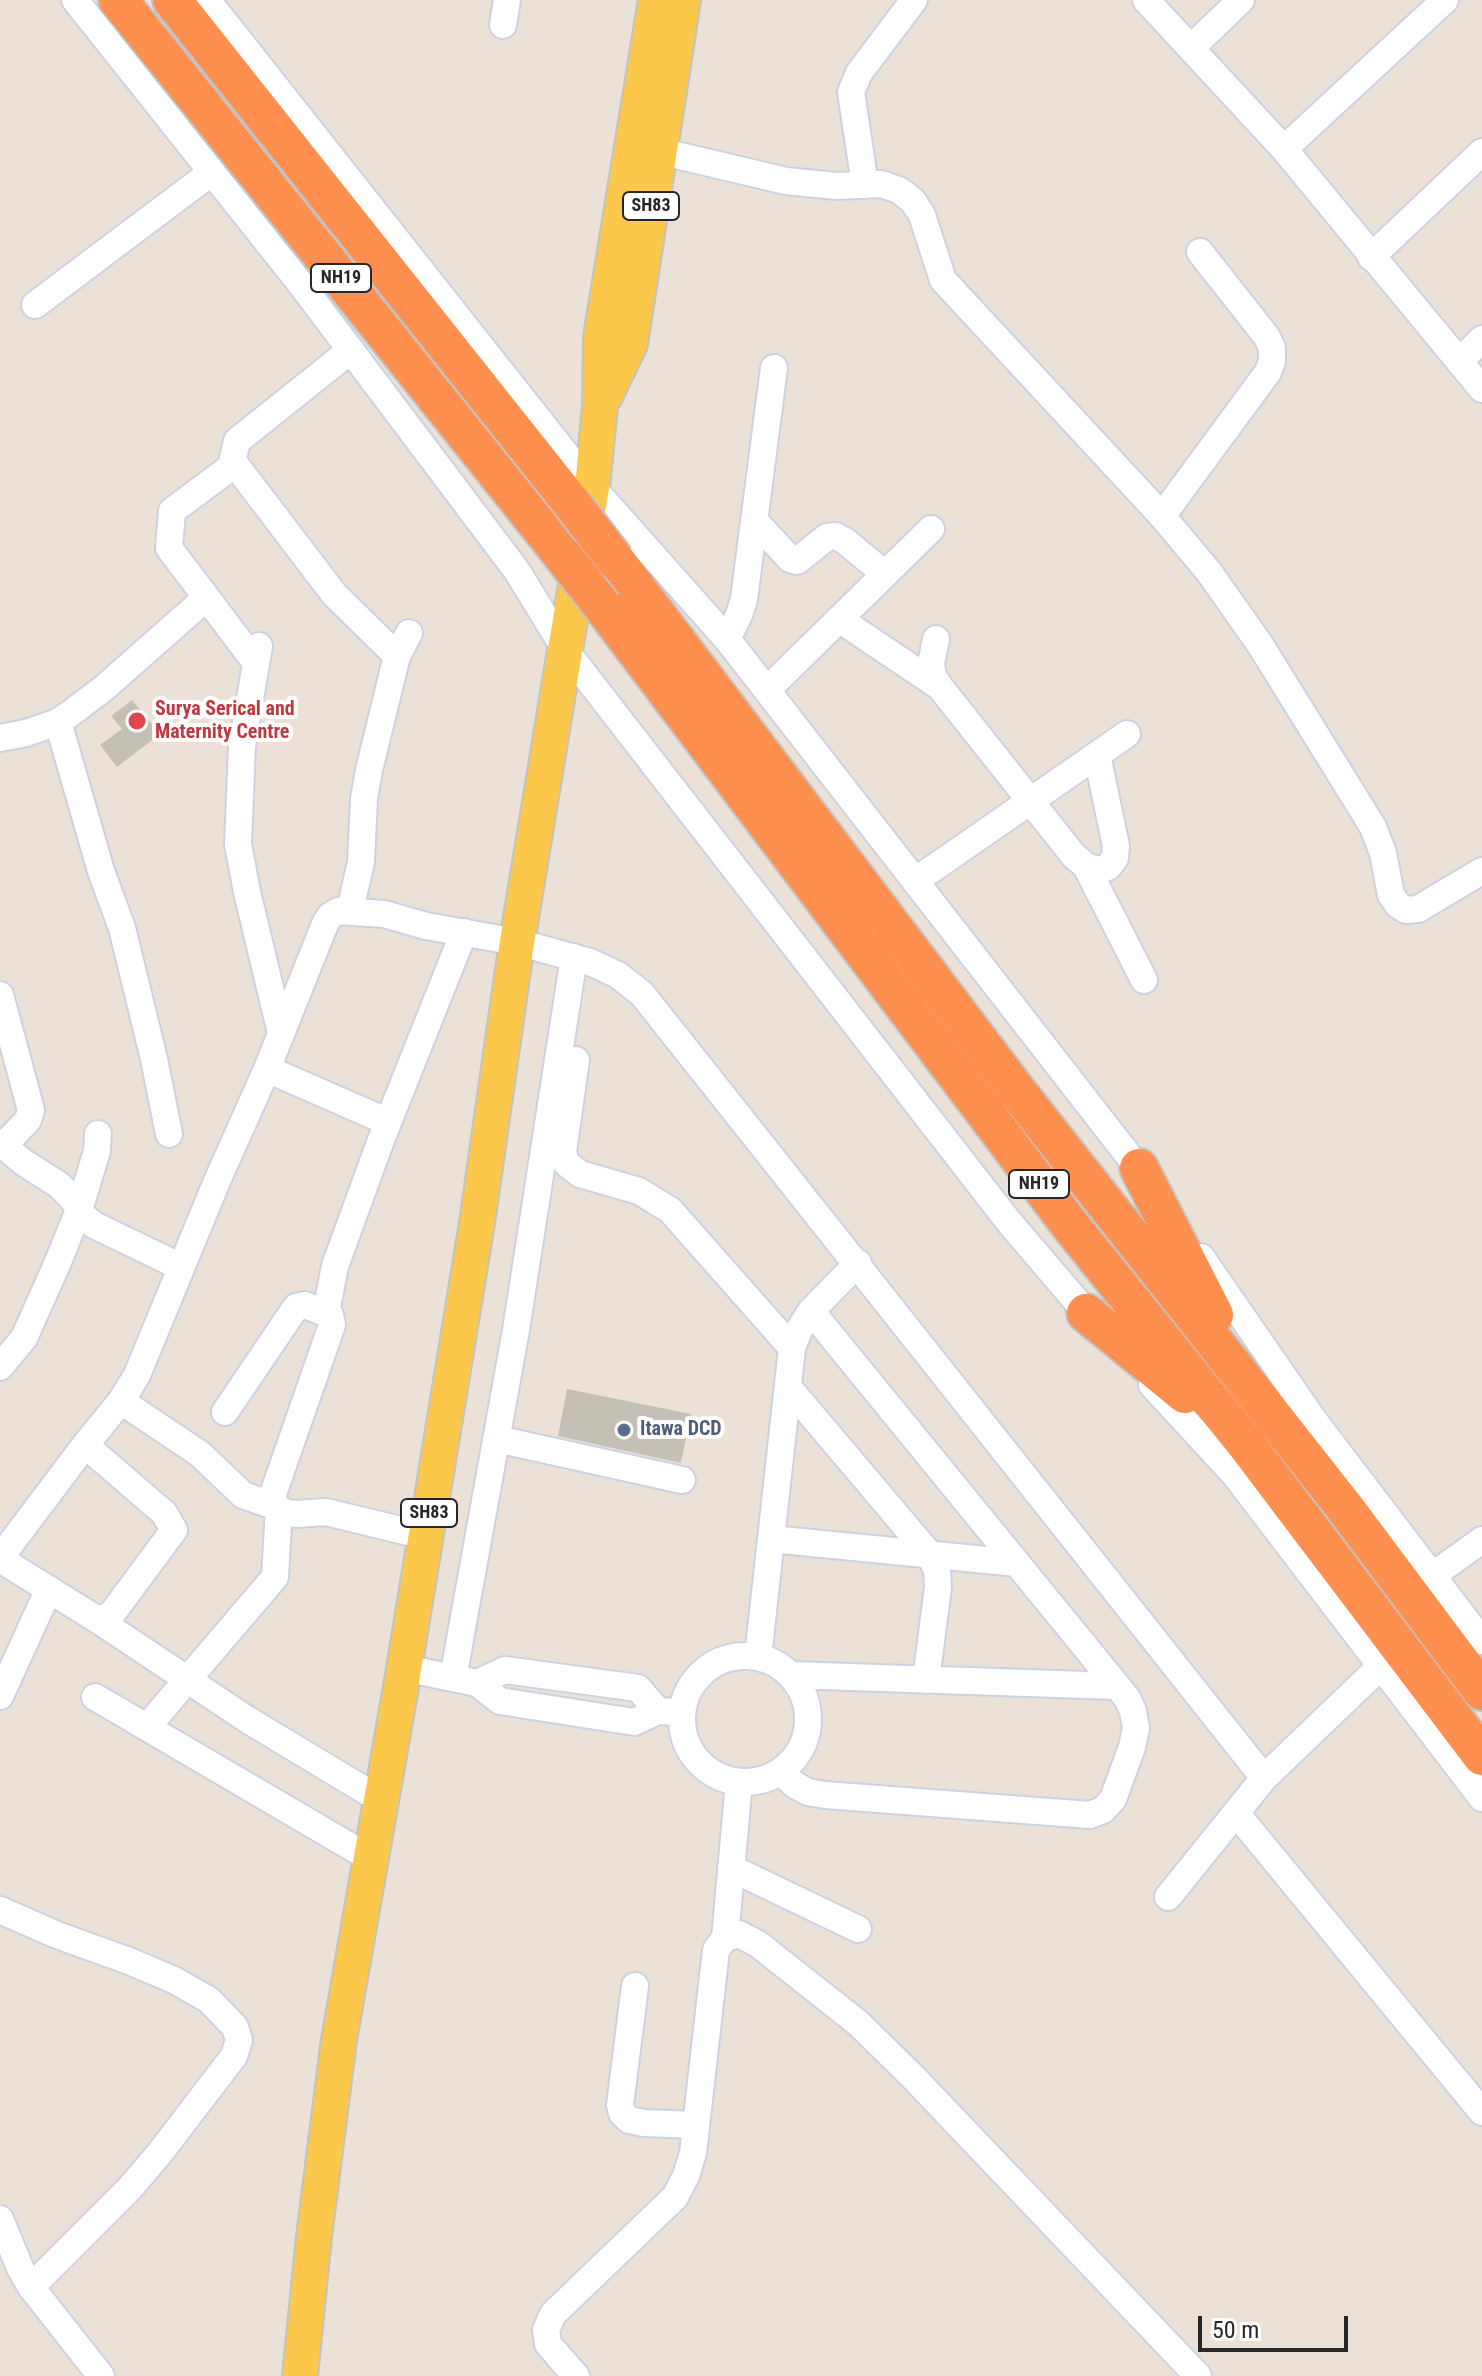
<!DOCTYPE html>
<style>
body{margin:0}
#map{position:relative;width:1482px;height:2376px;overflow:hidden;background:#ece1d7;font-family:"Roboto Condensed",sans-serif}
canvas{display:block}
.scale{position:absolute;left:1198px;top:2316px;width:150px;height:36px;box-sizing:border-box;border:4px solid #272727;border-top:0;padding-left:10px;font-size:24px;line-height:28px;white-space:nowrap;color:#272727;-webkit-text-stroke:6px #fff;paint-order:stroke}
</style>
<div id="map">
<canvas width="1482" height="2376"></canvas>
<div class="scale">50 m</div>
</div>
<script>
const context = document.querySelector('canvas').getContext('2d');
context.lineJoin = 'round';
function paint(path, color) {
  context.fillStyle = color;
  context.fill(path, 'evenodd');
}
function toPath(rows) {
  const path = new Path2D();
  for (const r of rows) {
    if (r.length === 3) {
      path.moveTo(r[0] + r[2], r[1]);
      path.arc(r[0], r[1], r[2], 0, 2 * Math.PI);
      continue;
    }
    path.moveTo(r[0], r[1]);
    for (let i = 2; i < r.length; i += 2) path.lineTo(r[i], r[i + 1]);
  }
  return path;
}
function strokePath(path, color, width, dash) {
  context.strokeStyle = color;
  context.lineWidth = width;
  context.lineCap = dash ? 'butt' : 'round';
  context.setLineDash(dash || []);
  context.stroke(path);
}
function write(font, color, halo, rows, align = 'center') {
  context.font = font + ' "Roboto Condensed",sans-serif';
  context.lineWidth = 8;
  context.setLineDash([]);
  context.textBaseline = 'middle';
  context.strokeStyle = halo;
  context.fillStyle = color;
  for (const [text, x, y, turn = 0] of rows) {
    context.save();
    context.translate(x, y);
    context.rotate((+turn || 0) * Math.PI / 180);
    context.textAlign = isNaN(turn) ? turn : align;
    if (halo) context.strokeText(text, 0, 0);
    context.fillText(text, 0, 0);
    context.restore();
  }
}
paint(toPath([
 [132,700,160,734,117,767,100,745,122,729,111,716],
 [567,1389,691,1414,681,1463,558,1436]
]), '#c5c0b6');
const minor = toPath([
 [75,0,300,283,517,571,566,651,1009,1222,1096,1324],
 [207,0,592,487,727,639,1149,1182],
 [1146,0,1284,149,1482,389],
 [503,25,507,0],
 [1192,47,1241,0],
 [1284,149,1445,0],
 [659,151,786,181,836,186,881,184,899,190,913,201,922,215,943,280,1162,516,1209,572,1261,646,1373,827,1383,853,1391,895,1398,905,1406,910,1418,909,1482,871],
 [865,185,851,92,859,73,914,0],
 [1371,257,1482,152],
 [35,305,212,172],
 [1460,361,1482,339],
 [231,467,237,441,351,350],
 [1162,516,1268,372,1272,361,1272,348,1267,337,1200,252],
 [754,520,790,559,797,561,827,537,836,536,845,541,885,574],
 [839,619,940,687],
 [727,639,739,615,744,599,774,368],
 [936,639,931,664,933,676,940,687,1074,856,1086,866,1098,870,1108,867,1115,858,1116,846,1097,755],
 [259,646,242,746,238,844,247,892,281,1033],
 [256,663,169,548,172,511,235,464,334,594,397,656],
 [767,690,931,529],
 [58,722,101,871,122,928,154,1059,169,1134],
 [0,738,26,733,58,722,71,713,104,688,206,598],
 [1086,866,1144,980],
 [915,881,1127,734],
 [350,910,361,862,364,799,369,770,397,656,409,633],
 [0,995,31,1110,28,1120,4,1145],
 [576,1060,563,1152,566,1163,580,1174,639,1191,670,1210,792,1348],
 [267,1069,388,1122],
 [0,1143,23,1162,59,1185,72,1198,84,1217,94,1225,181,1267],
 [1201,1257,1315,1422,1482,1641],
 [326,1312,335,1266,381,1140,464,932],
 [0,1367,24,1338,58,1262,79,1210,97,1151,98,1134],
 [1152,1385,1235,1475,1482,1798],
 [788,1387,930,1555,937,1570,938,1587,926,1680],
 [121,1401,200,1454,243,1495,274,1506],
 [225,1412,296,1307,305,1305,330,1315,332,1325,273,1494,274,1506,286,1513,297,1514,326,1512,425,1536],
 [497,1439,682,1480],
 [85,1445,164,1513,174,1530,111,1615,98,1620],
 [771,1539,1017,1563],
 [0,1558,85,1445,121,1401,137,1375,217,1181,267,1069,325,924,330,916,338,911,384,914,426,926,517,942,590,962,618,975,642,994,1264,1778],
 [0,1559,98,1620,248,1720,381,1800],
 [1433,1575,1482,1540],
 [745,1719,63],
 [758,1657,792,1348,799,1330,811,1311,858,1263],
 [404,1668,477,1683,500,1701,634,1722,658,1711,680,1712],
 [791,1675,1116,1686],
 [453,1678,516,1330,574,957],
 [477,1683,505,1670,638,1688,658,1711],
 [0,1696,49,1589],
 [95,1697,370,1858],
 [147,1727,275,1577,279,1509],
 [781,1772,795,1785,808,1792,825,1795,1090,1815,1103,1810,1113,1799,1132,1747,1136,1728,1133,1711,1127,1698,811,1311],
 [1236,1813,1482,2112],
 [731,1868,858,1929],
 [1168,1897,1264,1778,1381,1666],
 [0,1910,57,1935,129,1961,174,1980,209,2000,235,2027,239,2040,234,2056,159,2154,130,2188,31,2287],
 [725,1938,739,1782],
 [635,1986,620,2105,622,2113,629,2120,644,2123,696,2125],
 [0,2219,21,2270,31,2287,101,2376],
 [576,2376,548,2344,546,2330,553,2314,675,2197,686,2176,693,2153,716,1950,725,1938,739,1934,758,1944,858,2023,913,2077,1198,2376]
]);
const major = toPath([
 [605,396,630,344,683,0],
 [300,2376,314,2237,339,2040,401,1687,477,1223,517,942,592,487,600,407,601,337,656,0]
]);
const highway = toPath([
 [118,0,563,556],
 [172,0,573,505],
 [615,560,1016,1090,1345,1508,1482,1691],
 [603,607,1070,1225,1246,1444,1482,1756],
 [1139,1168,1214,1315],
 [1086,1313,1185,1394]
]);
strokePath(minor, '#ccd2e2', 30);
strokePath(major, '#c3c3c3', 38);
strokePath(highway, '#c3c3c3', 42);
strokePath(minor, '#fff', 26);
strokePath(major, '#fcc84b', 34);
strokePath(highway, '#ff8f4e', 38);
const highwayBridge = toPath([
 [573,505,615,560],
 [563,556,603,607]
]);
strokePath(highwayBridge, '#c3c3c3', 42, []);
strokePath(highwayBridge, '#ff8f4e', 38);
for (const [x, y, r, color] of [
 [137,721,10,"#e0444e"],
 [624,1430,8,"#5c6f8a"]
]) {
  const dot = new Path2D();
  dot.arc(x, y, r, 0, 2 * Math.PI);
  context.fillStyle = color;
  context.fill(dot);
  strokePath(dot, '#fff', 3);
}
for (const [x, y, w] of [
 [651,206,56],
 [341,278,60],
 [1039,1184,60],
 [429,1513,56]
]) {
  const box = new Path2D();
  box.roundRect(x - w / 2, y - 14, w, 28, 6);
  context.fillStyle = '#fff';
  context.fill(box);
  strokePath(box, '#272727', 2);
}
write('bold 18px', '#272727', null, [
 ["SH83",651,206],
 ["NH19",341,278],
 ["NH19",1039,1184],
 ["SH83",429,1513]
]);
write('bold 20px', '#be3a42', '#fff', [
 ["Surya Serical and",155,710],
 ["Maternity Centre",155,733]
], 'left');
write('bold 20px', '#4e5e75', '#fff', [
 ["Itawa DCD",640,1430]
], 'left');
</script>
